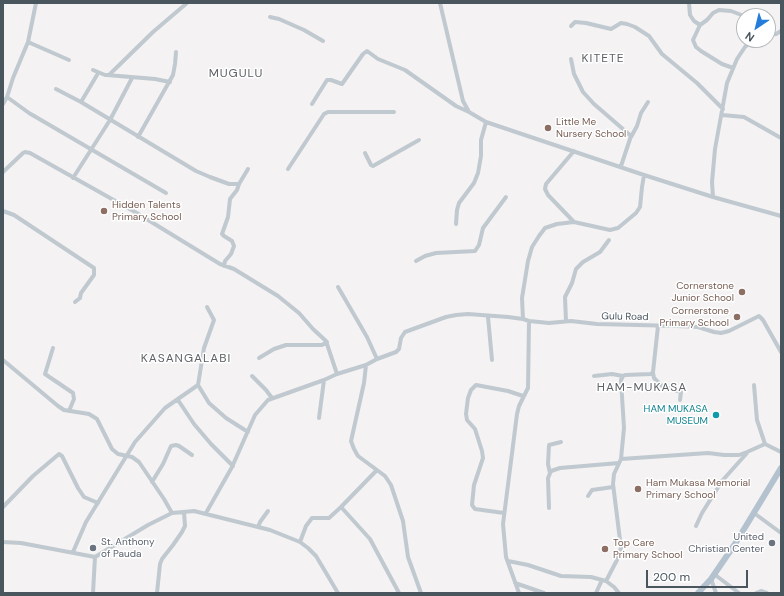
<!DOCTYPE html>
<style>
body{margin:0}
#map{position:relative;width:784px;height:596px;overflow:hidden;background:#f4f2f2;font-family:"DM Sans",sans-serif}
canvas{display:block}
.frame{position:absolute;inset:0;border:4px solid #4a565e;pointer-events:none}
.north{position:absolute;left:736px;top:8px;width:40px;height:40px;box-sizing:border-box;background:#fff;border:1px solid #b7bbbf;border-radius:50%;rotate:215deg;font-size:11px;font-weight:700;line-height:16px;text-align:center;color:#4a565e}
.north::after{content:'';display:block;margin:auto;width:14px;height:18px;background:#257ddb;clip-path:polygon(50% 0,100% 100%,50% 72%,0 100%)}
.scale{position:absolute;left:646px;top:570px;width:102px;height:18px;box-sizing:border-box;border:2px solid #4a565e;border-top:0;padding-left:5px;font-size:12px;line-height:14px;white-space:nowrap;color:#4a565e;-webkit-text-stroke:3px #fff;paint-order:stroke}
</style>
<div id="map">
<canvas width="784" height="596"></canvas>
<div class="frame"></div>
<div class="north">N</div>
<div class="scale">200 m</div>
</div>
<script>
const context = document.querySelector('canvas').getContext('2d');
context.lineJoin = 'round';
function toPath(rows) {
  const path = new Path2D();
  for (const r of rows) {
    path.moveTo(r[0], r[1]);
    for (let i = 2; i < r.length; i += 2) path.lineTo(r[i], r[i + 1]);
  }
  return path;
}
function strokePath(path, color, width, dash) {
  context.strokeStyle = color;
  context.lineWidth = width;
  context.lineCap = dash ? 'butt' : 'round';
  context.setLineDash(dash || []);
  context.stroke(path);
}
function write(font, color, halo, rows, align = 'center') {
  context.font = font + ' "DM Sans",sans-serif';
  context.lineWidth = 3;
  context.setLineDash([]);
  context.textBaseline = 'middle';
  context.strokeStyle = halo;
  context.fillStyle = color;
  for (const [text, x, y, turn = 0] of rows) {
    context.save();
    context.translate(x, y);
    context.rotate((+turn || 0) * Math.PI / 180);
    context.textAlign = isNaN(turn) ? turn : align;
    if (halo) context.strokeText(text, 0, 0);
    context.fillText(text, 0, 0);
    context.restore();
  }
}
strokePath(toPath([
 [440,3,463,101,469,112,486,122,644,175,713,197,781,216],
 [689,3,690,15,694,21,700,25],
 [270,17,279,19,304,30,323,41],
 [571,26,575,22,586,23,611,29,621,23,627,24,635,27,649,36,662,54,697,83,723,109],
 [768,35,776,34,781,31],
 [28,42,69,60],
 [571,59,574,74,583,92,594,104,631,136,621,166],
 [733,68,722,64,701,51,696,47,693,40,700,25,707,20,713,13,719,10,731,11,744,16],
 [93,70,105,75,109,75,153,32,187,3],
 [107,75,155,79,170,82],
 [56,89,81,102,196,171,210,177,229,184,239,184,248,169],
 [7,97,29,113,166,193],
 [81,102,97,75],
 [3,104,7,97,13,78,28,42,36,3],
 [312,104,327,80,331,80,342,84,363,54,367,51,378,59,405,70,456,106,469,112],
 [722,115,744,117,781,138],
 [138,137,173,75,175,64,176,52],
 [631,137,637,126,641,113,648,102],
 [574,151,546,184,545,189,548,195,574,222],
 [365,153,371,165,373,166,419,140],
 [288,169,324,114,328,112,394,112],
 [3,172,23,153,25,152,30,153,135,212,220,264,234,269,278,296,299,313,313,329,326,341,337,374],
 [73,178,110,120,132,78],
 [713,197,712,182,715,149,727,83,737,59,745,47,753,40],
 [3,211,14,215,94,268,94,275,81,293,80,298,75,302],
 [456,224,457,210,459,203,474,183,478,173,481,156,481,140,486,122],
 [416,261,425,256,436,253,475,251,479,245,483,228,506,197],
 [224,266,225,261,231,254,234,246,232,241,224,236,222,234,228,217,230,199,237,190,239,184],
 [338,287,367,337,377,359],
 [488,317,492,360],
 [523,319,522,298,528,261,532,247,539,236,545,228,557,224,574,222,610,230,618,228,636,213,640,207,642,187,644,175],
 [566,321,565,297,572,283,576,269,583,262,600,252,609,240],
 [53,348,45,374,73,393,74,399,69,411],
 [259,358,274,349,286,345,322,345,327,342],
 [3,360,58,406,64,410,89,414,97,419,112,449,118,454,132,457,139,462,164,499,172,513],
 [366,365,364,383,351,441,354,449,358,456,385,476,391,485,403,521,408,557,421,593],
 [653,373,654,378,662,386,681,392,680,400],
 [252,376,266,390,272,398],
 [594,376,612,374,623,376],
 [198,385,209,403,226,418,248,432],
 [754,385,757,420,765,444],
 [178,400,194,424,211,444,233,466],
 [319,418,324,380],
 [621,459,708,453,724,455,739,455,747,452,765,444,781,452],
 [376,471,341,507,370,539,399,593],
 [550,473,548,464,549,445,561,442],
 [152,482,163,464,171,446,176,445,179,446,192,455],
 [588,496,592,490,613,487],
 [3,507,33,476,59,454,62,456,78,488,84,497,98,503],
 [549,508,548,478,551,471,560,468,619,463],
 [206,513,232,467,255,415,268,400,324,380,337,374,366,365,377,359,396,352,399,349,401,338,405,332,446,317,456,315,468,314,508,317,523,319,529,321,549,323,571,321,597,324,677,326,698,327,714,332,721,333,729,331,759,316,763,320,781,352],
 [504,513,475,509,472,505,474,485,483,458,482,451,475,429,467,420,466,414,468,398,471,390,476,385,508,391,523,396],
 [754,513,781,533],
 [696,526,702,513,722,481,747,453],
 [258,527,260,522,268,511],
 [3,542,21,543,95,557,148,525,172,513,194,511,270,530,300,542,308,548,316,556,338,593],
 [300,542,306,526,312,518,329,518,341,507],
 [73,552,86,522,135,442,165,408,198,385,204,348,214,320,207,307],
 [508,561,528,565,561,576,591,577,606,581,614,587,619,593],
 [714,574,739,593],
 [711,579,716,593],
 [606,581,617,560,621,548,613,484,614,474,621,459,624,428,621,380,623,376,625,375,651,374,653,372,658,326],
 [515,583,544,593],
 [93,593,95,557],
 [157,593,160,564,162,559,173,545,182,532,185,526,184,512],
 [519,593,506,557,503,524,517,414,519,406,528,388,529,321],
 [596,593,602,580],
 [756,593,761,591,767,593]
]), '#c0c9cf', 4);
strokePath(toPath([
 [698,593,711,579,735,544,781,468]
]), '#b3c2ce', 6);
for (const [x, y, r, color] of [
 [548,128,4,"#8d6e63"],
 [104,211,4,"#8d6e63"],
 [742,292,4,"#8d6e63"],
 [737,317,4,"#8d6e63"],
 [716,415,4,"#0f9aa8"],
 [638,489,4,"#8d6e63"],
 [772,543,4,"#6b7280"],
 [93,548,4,"#6b7280"],
 [605,549,4,"#8d6e63"]
]) {
  const dot = new Path2D();
  dot.arc(x, y, r, 0, 2 * Math.PI);
  context.fillStyle = color;
  context.fill(dot);
  strokePath(dot, '#fff', 1.5);
}
write('10px', '#785e54', '#fff', [
 ["Little Me",556,122],
 ["Nursery School",556,134],
 ["Hidden Talents",112,205],
 ["Primary School",112,217],
 ["Cornerstone",734,286,"right"],
 ["Junior School",734,298,"right"],
 ["Cornerstone",729,311,"right"],
 ["Primary School",729,323,"right"],
 ["Ham Mukasa Memorial",646,483],
 ["Primary School",646,495],
 ["Top Care",613,543],
 ["Primary School",613,555]
], 'left');
write('10px', '#4a565e', '#fff', [
 ["Gulu Road",625,317,1]
]);
write('10px', '#0d838f', '#fff', [
 ["HAM MUKASA",708,409],
 ["MUSEUM",708,421]
], 'right');
write('10px', '#5b616d', '#fff', [
 ["United",764,537],
 ["Christian Center",764,549],
 ["St. Anthony",101,542,"left"],
 ["of Pauda",101,554,"left"]
], 'right');
context.letterSpacing = '1px';
write('12px', '#5e6266', '#fff', [
 ["KITETE",603,59],
 ["MUGULU",236,74],
 ["KASANGALABI",186,359],
 ["HAM-MUKASA",642,388]
]);
context.letterSpacing = '0px';
</script>
